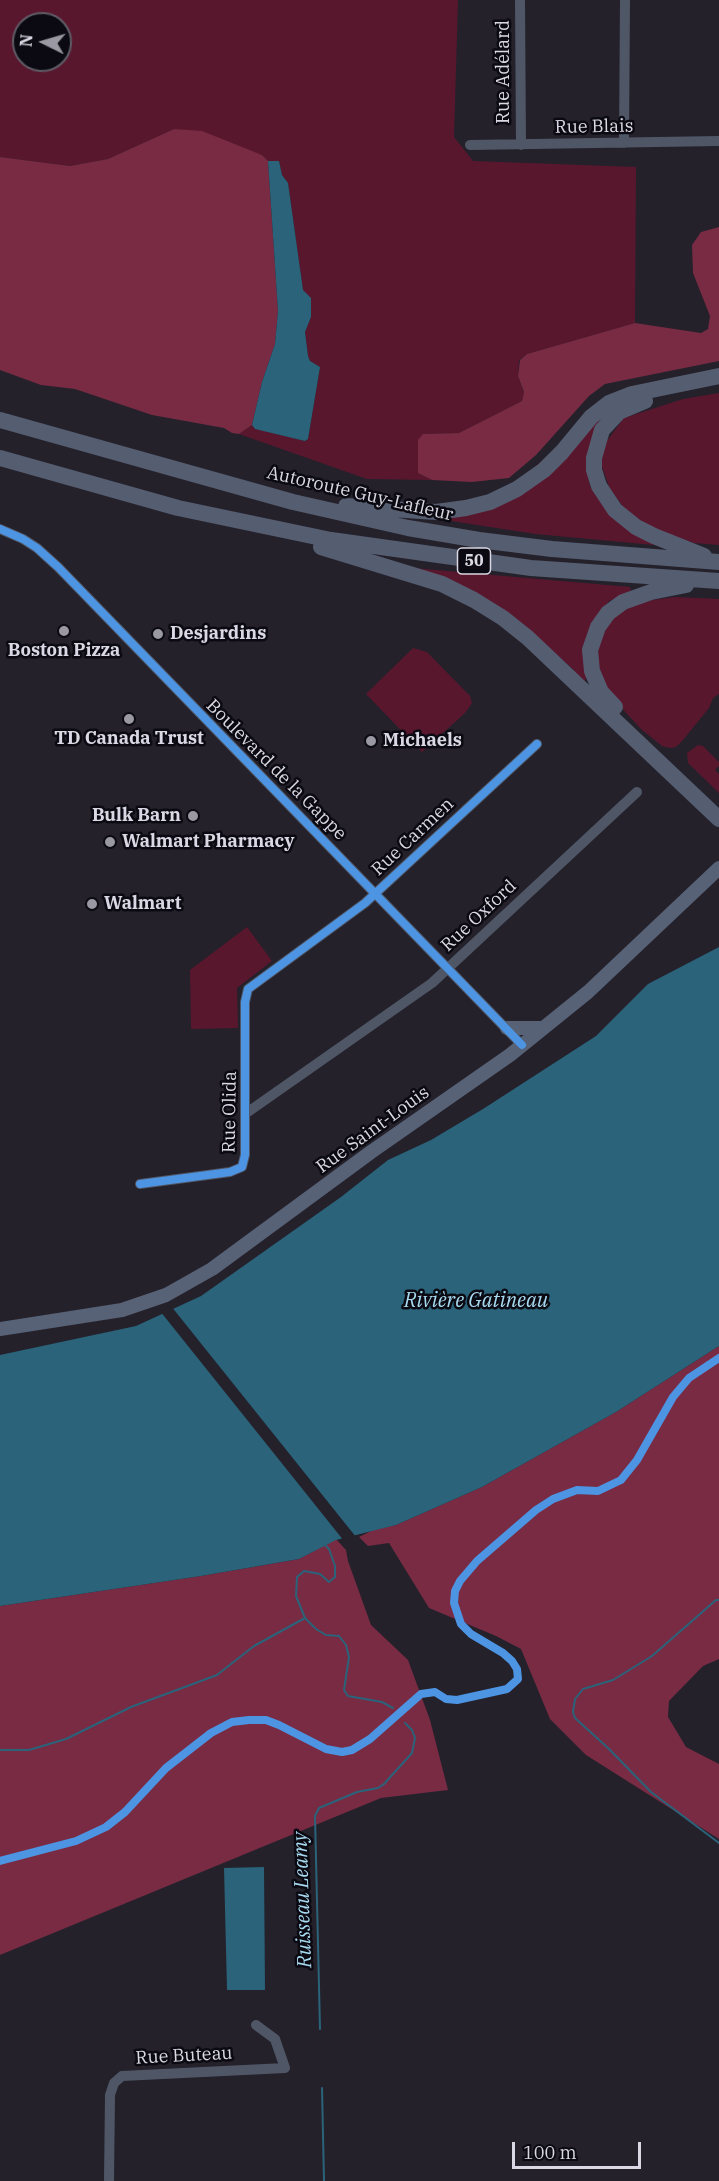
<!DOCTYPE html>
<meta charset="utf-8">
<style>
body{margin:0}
#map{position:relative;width:719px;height:2181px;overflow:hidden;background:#24212b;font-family:"IBM Plex Serif",serif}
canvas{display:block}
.north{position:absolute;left:12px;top:12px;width:60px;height:60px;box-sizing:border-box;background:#0b0911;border:2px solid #5e5c65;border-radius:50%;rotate:275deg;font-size:16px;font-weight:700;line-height:24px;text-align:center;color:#dad8e4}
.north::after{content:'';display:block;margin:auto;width:21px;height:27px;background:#9a98a3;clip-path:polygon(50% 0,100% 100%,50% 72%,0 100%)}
.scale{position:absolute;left:512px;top:2142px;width:129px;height:27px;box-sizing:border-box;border:3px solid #dad8e4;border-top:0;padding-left:8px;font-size:18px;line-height:21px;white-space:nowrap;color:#dad8e4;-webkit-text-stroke:4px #0b0911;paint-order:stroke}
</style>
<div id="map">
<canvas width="719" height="2181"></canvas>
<div class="north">N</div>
<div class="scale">100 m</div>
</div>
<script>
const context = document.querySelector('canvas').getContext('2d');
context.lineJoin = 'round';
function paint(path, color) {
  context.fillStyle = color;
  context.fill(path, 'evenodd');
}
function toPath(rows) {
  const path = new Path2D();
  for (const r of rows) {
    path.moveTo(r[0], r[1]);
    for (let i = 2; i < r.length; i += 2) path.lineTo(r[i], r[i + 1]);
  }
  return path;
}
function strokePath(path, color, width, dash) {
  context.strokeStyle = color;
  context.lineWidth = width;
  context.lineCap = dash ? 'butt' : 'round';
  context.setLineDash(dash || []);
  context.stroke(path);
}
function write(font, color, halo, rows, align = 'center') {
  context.font = font + ' "IBM Plex Serif",serif';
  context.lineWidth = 5;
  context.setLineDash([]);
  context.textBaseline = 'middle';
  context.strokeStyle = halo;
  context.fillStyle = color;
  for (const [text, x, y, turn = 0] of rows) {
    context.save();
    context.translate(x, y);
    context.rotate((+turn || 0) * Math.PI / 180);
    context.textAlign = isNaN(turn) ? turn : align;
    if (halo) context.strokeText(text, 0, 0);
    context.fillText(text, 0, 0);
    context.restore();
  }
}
paint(toPath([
 [0,0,458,0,454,137,473,161,636,167,635,323,527,354,519,360,518,376,524,393,522,401,459,433,423,434,418,473,432,480,367,479,239,434,252,425,256,429,305,441,308,439,320,367,310,361,308,356,305,332,311,317,303,291,288,183,282,175,279,161,268,161,262,155,174,129,108,159,70,166,0,157],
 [24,24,60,24,60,60,24,60],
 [719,393,719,545,694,543,656,530,627,512,610,489,601,464,603,446,624,418,683,399],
 [606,407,588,477,590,486,597,497,649,538,654,545,535,534,432,518,487,507],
 [413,568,630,587,631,591,609,601,594,621,587,676,584,683,573,669,506,611],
 [675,597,719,599,719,694,713,698,709,708,683,740,676,747,670,748,662,746,641,729,606,691,594,648,614,616,639,602],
 [413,648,427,652,470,696,472,703,465,713,422,752,366,694],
 [698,745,703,746,719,762,719,766,715,770,719,774,719,793,688,763,687,753],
 [247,927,272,961,237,988,238,1028,191,1029,190,970]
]), '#59172e');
paint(toPath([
 [174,129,202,131,262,155,268,161,278,311,275,344,262,382,252,425,239,434,232,433,224,428,152,415,75,389,41,385,0,370,0,157,70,166,108,159],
 [719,227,719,361,605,384,589,396,536,455,509,478,472,482,432,480,418,473,418,440,423,434,459,433,522,401,524,392,518,376,520,360,527,354,635,323,701,333,708,329,710,316,693,273,692,245,701,232],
 [719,1346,719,1659,703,1666,669,1701,668,1717,686,1747,719,1764,719,1839,586,1755,550,1719,521,1649,496,1636,429,1608,389,1543,368,1546,359,1537,373,1530,396,1525,482,1487,616,1412],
 [336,1539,346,1550,348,1561,371,1625,408,1660,430,1720,448,1790,381,1798,0,1955,0,1606,201,1576,299,1559]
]), '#782b43');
paint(toPath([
 [268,161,279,161,282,175,288,183,303,290,311,298,311,317,305,332,308,356,310,361,320,367,308,439,305,441,255,429,252,425,262,382,275,344,278,311],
 [719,947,719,1346,616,1412,482,1487,396,1525,336,1540,299,1559,201,1576,0,1606,0,1355,136,1326,201,1296,341,1197,388,1160,431,1140,483,1109,596,1036,648,984],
 [264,1867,265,1990,227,1990,224,1868]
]), '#2a637a');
paint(toPath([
 [171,1306,356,1537,344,1541,160,1311]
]), '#24212b');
strokePath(toPath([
 [325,1545,329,1549,335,1566,335,1577,329,1582,320,1574,304,1571,297,1577,296,1596,305,1618,316,1629,326,1635,339,1636,346,1645,349,1657,344,1690,348,1696,382,1702,393,1708],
 [719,1600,716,1600,652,1656,613,1680,583,1689,575,1699,573,1712,575,1718,608,1748,651,1792,719,1843],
 [0,1750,29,1750,66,1739,131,1707,217,1675,254,1646,305,1618],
 [320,2029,315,1816,319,1808,357,1792,378,1788,384,1784,412,1753,415,1738,412,1730,405,1723],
 [322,2088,324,2181]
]), '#2a637a', 2);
strokePath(toPath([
 [520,0,521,145],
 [624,143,625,0],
 [470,145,719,141],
 [0,529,23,539,37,548,58,567,522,1045],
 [245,1114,432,983,637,792],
 [140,1184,230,1172,242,1167,245,1155,245,1002,248,989,365,903,537,744],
 [109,2181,110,2095,114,2083,122,2076,285,2068,275,2039,256,2025]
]), '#4f5766', 10);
strokePath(toPath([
 [507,1028,542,1028],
 [0,1329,122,1310,166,1295,212,1269,371,1152,510,1055,588,992,719,868]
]), '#576277', 14);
strokePath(toPath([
 [645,401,619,412,602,430,594,458,594,470,599,486,615,510,636,527,654,536,704,556],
 [0,420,293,502,408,528,479,540,552,549,719,562],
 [0,458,178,508,331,540,531,568,719,581],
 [346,506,436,512,466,508,490,502,517,489,544,470,562,452,591,417,609,403,632,394,719,376],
 [321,547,442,584,474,600,503,618,528,638,719,819],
 [615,707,601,692,592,671,590,650,598,627,608,613,623,602,651,592,686,585]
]), '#555d71', 16);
strokePath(toPath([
 [0,529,23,539,37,548,58,567,522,1045],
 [140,1184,230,1172,242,1167,245,1155,245,1002,248,989,365,903,537,744],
 [0,1861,76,1841,106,1827,125,1812,166,1768,211,1733,232,1722,249,1720,266,1720,279,1725,326,1749,342,1752,352,1750,370,1739,421,1694,435,1692,446,1699,457,1700,507,1689,518,1679,517,1669,512,1661,503,1653,471,1634,461,1624,454,1603,455,1591,460,1581,477,1561,536,1510,553,1499,577,1490,598,1491,621,1480,637,1460,673,1397,689,1378,719,1358]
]), '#4d94e3', 8);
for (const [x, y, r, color] of [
 [64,631,6,"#9a98a3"],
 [158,634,6,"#9a98a3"],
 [129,719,6,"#9a98a3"],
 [371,741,6,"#9a98a3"],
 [193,816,6,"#9a98a3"],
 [110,842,6,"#9a98a3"],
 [92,904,6,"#9a98a3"]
]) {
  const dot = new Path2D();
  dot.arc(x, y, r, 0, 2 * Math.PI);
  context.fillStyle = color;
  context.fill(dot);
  strokePath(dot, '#0b0911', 2);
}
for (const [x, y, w] of [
 [474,561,33]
]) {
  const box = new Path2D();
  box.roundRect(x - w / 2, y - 13, w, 26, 4.5);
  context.fillStyle = '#0b0911';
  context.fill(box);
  strokePath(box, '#dad8e4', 1.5);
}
write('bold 16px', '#dad8e4', null, [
 ["50",474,561]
]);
write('18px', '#dad8e4', '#0b0911', [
 ["Rue Adélard",504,72,-90],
 ["Rue Blais",594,127,-1],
 ["Autoroute Guy-Lafleur",360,494,13],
 ["Boulevard de la Gappe",276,770,45],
 ["Rue Carmen",413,837,-43],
 ["Rue Oxford",479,916,-43],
 ["Rue Olida",230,1112,-89],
 ["Rue Saint-Louis",373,1130,-36],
 ["Rue Buteau",184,2056,-3]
]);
write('bold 18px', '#dad8e4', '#0b0911', [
 ["Desjardins",170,634],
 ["Boston Pizza",64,651,"center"],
 ["TD Canada Trust",129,739,"center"],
 ["Michaels",383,741],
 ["Bulk Barn",181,816,"right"],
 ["Walmart Pharmacy",122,842],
 ["Walmart",104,904]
], 'left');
write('italic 20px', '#a8dbf1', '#0b0911', [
 ["Rivière Gatineau",476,1301],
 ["Ruisseau Leamy",303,1900,-92]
]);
</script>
